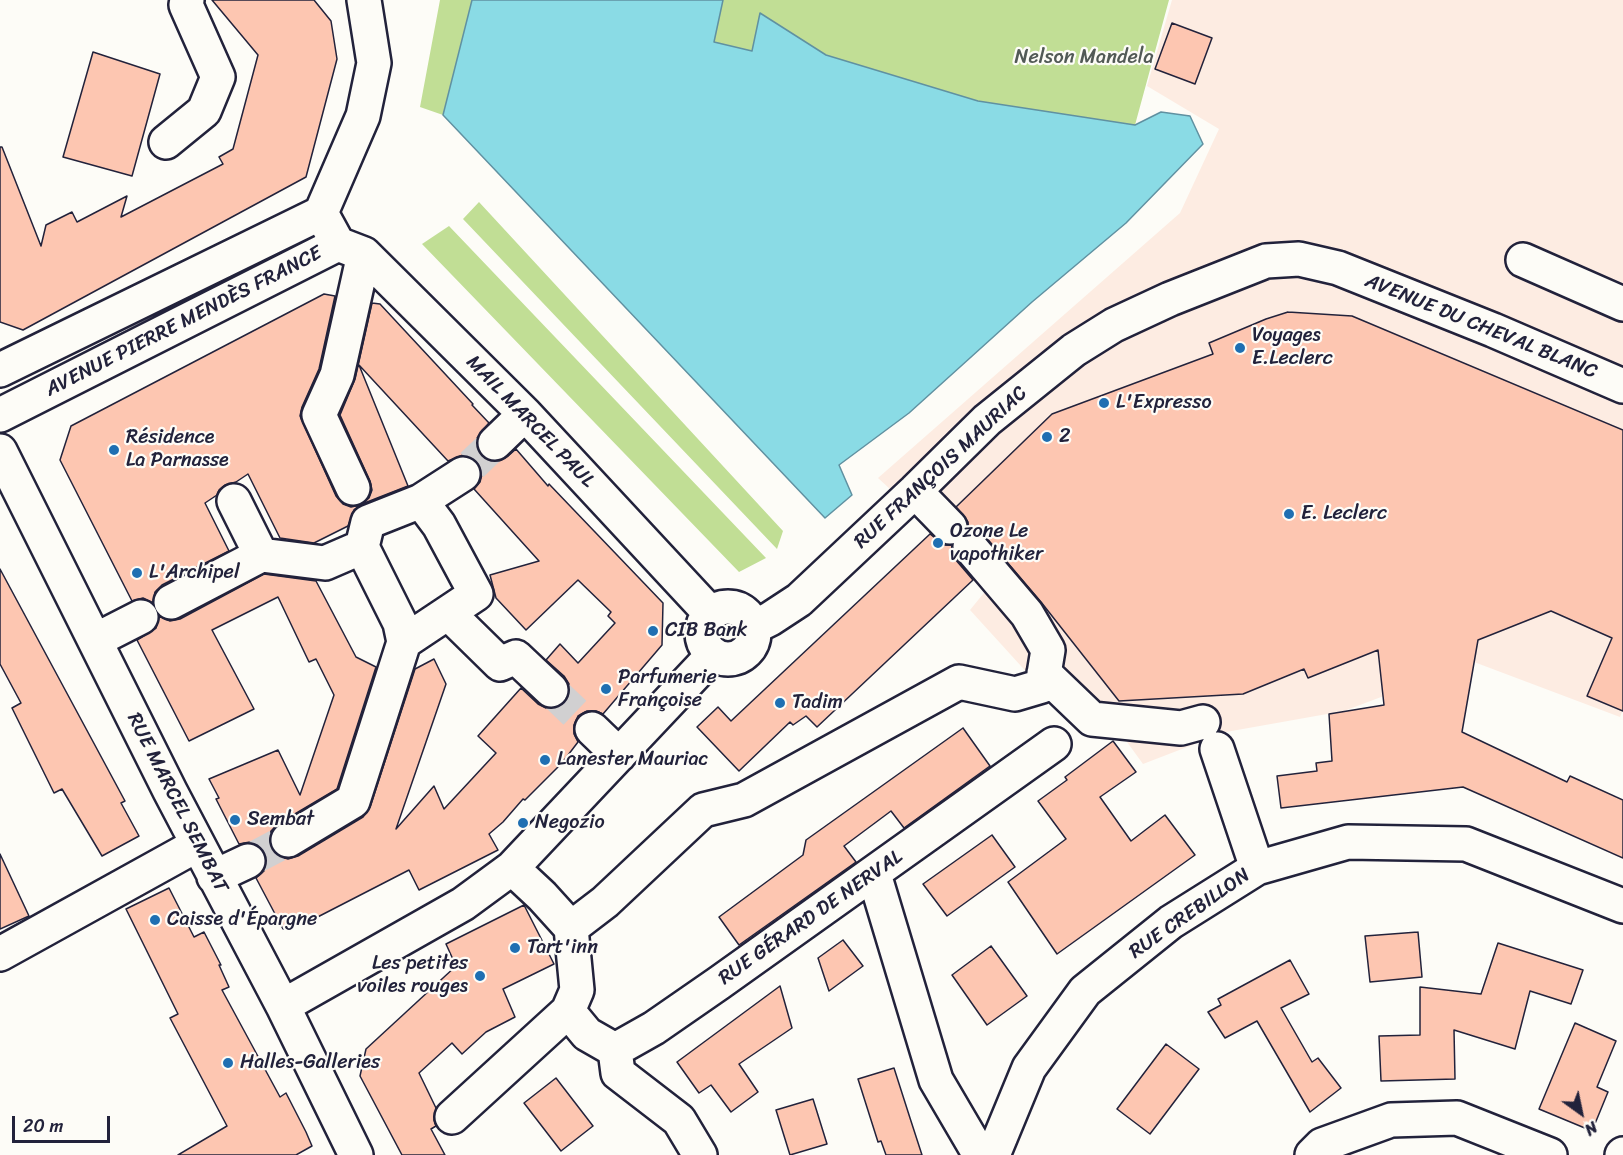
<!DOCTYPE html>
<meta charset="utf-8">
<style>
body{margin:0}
#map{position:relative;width:1623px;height:1155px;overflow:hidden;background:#fdfcf7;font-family:Sriracha,sans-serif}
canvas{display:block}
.north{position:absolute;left:1551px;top:1083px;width:60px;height:60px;-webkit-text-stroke:4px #fdfcf7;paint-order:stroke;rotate:147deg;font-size:16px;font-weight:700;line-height:24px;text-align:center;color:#22223b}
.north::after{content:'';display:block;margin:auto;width:21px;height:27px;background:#22223b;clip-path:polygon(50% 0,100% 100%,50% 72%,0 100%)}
.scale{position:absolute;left:12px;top:1116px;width:98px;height:27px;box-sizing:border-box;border:3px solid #22223b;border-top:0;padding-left:8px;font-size:18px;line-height:21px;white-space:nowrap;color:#22223b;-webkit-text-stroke:4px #fdfcf7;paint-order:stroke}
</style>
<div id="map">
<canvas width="1623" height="1155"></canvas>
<div class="north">N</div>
<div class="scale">20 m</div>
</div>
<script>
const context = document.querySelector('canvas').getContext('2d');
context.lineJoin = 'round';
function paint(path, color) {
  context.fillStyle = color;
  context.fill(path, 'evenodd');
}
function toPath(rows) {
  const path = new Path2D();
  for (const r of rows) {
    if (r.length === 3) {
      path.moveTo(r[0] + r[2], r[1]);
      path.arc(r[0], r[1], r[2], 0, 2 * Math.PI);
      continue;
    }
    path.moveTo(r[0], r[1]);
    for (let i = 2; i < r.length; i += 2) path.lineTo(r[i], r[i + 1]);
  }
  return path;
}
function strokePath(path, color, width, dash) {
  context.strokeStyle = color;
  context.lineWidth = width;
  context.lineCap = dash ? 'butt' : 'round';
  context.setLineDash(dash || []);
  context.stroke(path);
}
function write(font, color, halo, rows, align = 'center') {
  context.font = font + ' Sriracha,sans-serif';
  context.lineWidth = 4.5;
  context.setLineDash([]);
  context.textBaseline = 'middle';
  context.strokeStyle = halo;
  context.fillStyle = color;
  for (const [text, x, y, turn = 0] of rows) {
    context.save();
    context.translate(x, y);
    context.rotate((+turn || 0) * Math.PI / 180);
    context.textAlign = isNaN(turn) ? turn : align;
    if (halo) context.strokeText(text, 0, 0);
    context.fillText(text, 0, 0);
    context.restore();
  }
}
paint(toPath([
 [1172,0,1623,0,1623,710,1620,717,1474,662,1344,711,1226,732,1143,764,1119,731,1081,732,970,610,992,583,878,478,1180,213,1219,129,1147,86]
]), '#fdece2');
paint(toPath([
 [440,0,472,0,443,115,420,107],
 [723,0,1169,0,1135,125,978,101,826,55,760,13,752,51,714,42],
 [479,202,783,531,777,549,463,219],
 [449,226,766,558,739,572,422,244]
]), '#c1de95');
const water = toPath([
 [472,0,723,0,714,42,752,51,760,13,826,55,978,101,1135,125,1161,112,1190,116,1203,144,1126,223,1032,302,909,413,839,465,852,495,825,518,443,115,472,0]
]);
paint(water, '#8adbe5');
strokePath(water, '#6091a1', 1.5);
const building = toPath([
 [212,0,314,0,331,21,337,59,306,177,23,330,0,322,0,147,2,147,41,246,46,225,72,212,77,222,127,196,121,217,223,164,219,157,233,149,258,55,212,0],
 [1172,23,1212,38,1195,84,1155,69,1172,23],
 [93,52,160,74,132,176,63,157,93,52],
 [324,294,335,296,319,369,302,407,300,416,336,496,343,504,351,507,360,505,354,510,348,526,314,543,280,538,248,474,236,482,225,485,219,490,217,495,205,503,229,551,162,585,155,592,153,603,143,598,132,601,60,460,71,426,324,294],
 [372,303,380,304,473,404,472,405,489,423,477,438,477,448,481,456,489,461,499,461,508,456,516,449,548,486,549,484,663,603,662,645,603,714,596,711,587,711,578,716,574,725,574,734,578,742,562,763,525,800,523,799,503,822,489,834,498,850,419,890,409,870,304,924,303,920,283,929,256,878,264,871,267,863,265,853,259,846,250,842,239,844,216,799,219,798,209,779,278,750,300,795,334,695,316,659,309,662,278,597,212,630,254,709,189,741,137,640,156,628,159,616,170,621,180,619,264,574,316,581,356,657,376,667,337,789,278,824,271,831,269,841,272,850,278,856,288,859,298,856,363,817,370,807,415,669,434,659,446,684,396,829,434,786,444,809,496,753,478,736,521,688,538,704,546,708,556,708,564,703,569,694,569,684,564,676,546,660,560,644,578,663,615,623,608,616,611,612,578,580,526,630,496,598,490,575,539,561,474,489,480,482,482,474,479,464,472,458,463,455,448,461,359,365,408,486,362,504,369,498,372,490,370,481,340,415,355,379,372,303],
 [1288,312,1352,316,1623,430,1623,711,1587,696,1612,638,1551,611,1478,640,1462,732,1567,782,1570,776,1623,800,1623,858,1463,787,1281,808,1277,776,1317,771,1316,763,1332,761,1329,714,1384,705,1378,650,1308,678,1304,669,1243,694,1119,701,1041,602,984,535,977,530,968,529,968,522,956,507,1052,414,1213,354,1209,343,1266,319,1288,312],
 [930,534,944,545,952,545,952,551,955,559,973,580,817,727,806,716,793,725,790,722,739,771,697,727,718,707,731,721,930,534],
 [0,569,125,801,121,803,139,836,102,856,62,789,54,793,12,708,21,703,0,664,0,569],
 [963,728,990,766,904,828,891,811,844,846,856,862,739,945,719,917,803,855,806,840,963,728],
 [1113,741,1136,772,1100,797,1131,841,1165,815,1195,855,1057,954,1008,882,1066,839,1038,801,1067,780,1065,777,1113,741],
 [992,835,1015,867,947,916,923,884,992,835],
 [0,854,29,916,0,929,0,854],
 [169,888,194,937,204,932,221,965,219,965,229,987,222,990,280,1097,286,1093,306,1132,312,1146,296,1155,178,1155,227,1126,170,1018,178,1014,126,909,169,888],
 [524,905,554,964,503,989,515,1017,486,1032,462,1054,452,1043,419,1073,436,1108,434,1120,436,1126,431,1129,445,1155,402,1155,360,1076,366,1049,456,966,446,944,524,905],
 [1418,932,1422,977,1370,982,1365,936,1418,932],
 [843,940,863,966,829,991,818,958,843,940],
 [1498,943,1583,970,1571,1004,1530,991,1515,1049,1454,1030,1455,1079,1381,1081,1379,1036,1420,1035,1420,987,1481,994,1498,943],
 [991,946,1027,996,987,1025,952,975,991,946],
 [1290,960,1309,994,1281,1008,1312,1062,1318,1058,1341,1088,1310,1112,1257,1021,1225,1038,1208,1012,1221,1005,1218,999,1290,960],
 [780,986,792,1028,739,1064,758,1092,731,1112,711,1085,699,1093,677,1062,780,986],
 [1575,1023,1616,1041,1597,1087,1608,1092,1592,1131,1539,1109,1575,1023],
 [1166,1044,1199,1069,1150,1134,1117,1109,1166,1044],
 [894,1068,910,1118,922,1155,886,1155,881,1141,878,1142,858,1079,894,1068],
 [556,1078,593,1126,561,1151,524,1103,556,1078],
 [813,1099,827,1144,790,1155,776,1110,813,1099]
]);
paint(building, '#fdc6b1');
strokePath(building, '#22223b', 1.5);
strokePath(toPath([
 [472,465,495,443],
 [551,690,592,729],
 [248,861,288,840]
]), '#d1d0d1', 33, [33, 16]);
const minor = toPath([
 [166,142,204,111,218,77,186,5,187,0],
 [321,213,363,116,374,63,364,0],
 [338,244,364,254,525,414,711,614],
 [1523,260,1623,304],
 [0,370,321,213,338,244],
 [0,415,338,244],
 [495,443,525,414],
 [0,451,170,791,283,1006,356,1155],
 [353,488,319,415,337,375,364,254],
 [915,491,950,527],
 [234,501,261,555],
 [171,602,261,555,325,563,362,547],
 [728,633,26],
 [448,613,500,664,516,657,551,690],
 [754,627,770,619,799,600,915,491,987,420,1074,350,1114,325,1170,299,1266,261,1299,259,1338,268,1493,330,1623,386],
 [96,640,141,617],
 [404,642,476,594,439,525,421,501],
 [1044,673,1092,719,1181,728,1203,722],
 [592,729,619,755],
 [1217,749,1257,868],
 [288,840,353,801,404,642,400,623,362,547,368,522,421,501,463,474],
 [874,874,936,1080,980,1155],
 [214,877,248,861],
 [571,928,605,902,703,810,744,800,959,682,1015,694,1042,686,1048,650,1027,614,970,547],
 [0,954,197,845],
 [283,1006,463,904,512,868,713,655],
 [568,1011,587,1034,615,1050,654,1028,719,983,1054,744],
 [615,1050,618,1073,679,1120,700,1155],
 [452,1117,568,1011,577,990,571,928,542,896,512,868],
 [993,1155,1029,1068,1085,991,1171,922,1257,868,1348,842,1466,844,1623,906],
 [1312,1155,1322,1145,1391,1120,1457,1118,1550,1155],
 [1622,1155,1623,1154]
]);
strokePath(minor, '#22223b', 38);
strokePath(minor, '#fdfcf7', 33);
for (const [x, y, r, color] of [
 [1240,348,6,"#1f6fb2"],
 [1104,403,6,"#1f6fb2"],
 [1047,437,6,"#1f6fb2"],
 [114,450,6,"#1f6fb2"],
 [1289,514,6,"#1f6fb2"],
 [938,543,6,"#1f6fb2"],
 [137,573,6,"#1f6fb2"],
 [653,631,6,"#1f6fb2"],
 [606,689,6,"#1f6fb2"],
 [780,703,6,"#1f6fb2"],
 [545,760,6,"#1f6fb2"],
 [235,820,6,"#1f6fb2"],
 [523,823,6,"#1f6fb2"],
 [155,920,6,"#1f6fb2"],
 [515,948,6,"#1f6fb2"],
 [480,976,6,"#1f6fb2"],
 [228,1063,6,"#1f6fb2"]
]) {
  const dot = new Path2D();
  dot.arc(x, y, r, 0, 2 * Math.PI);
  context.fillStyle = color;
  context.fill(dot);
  strokePath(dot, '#fdfcf7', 2);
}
write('20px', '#525a56', '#fdfcf7', [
 ["Nelson Mandela",1084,58]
]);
write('20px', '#22223b', '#fdfcf7', [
 ["AVENUE PIERRE MENDÈS FRANCE",184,322,-27],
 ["AVENUE DU CHEVAL BLANC",1481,327,22],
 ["MAIL MARCEL PAUL",530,422,46],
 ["RUE FRANÇOIS MAURIAC",941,468,-43],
 ["RUE MARCEL SEMBAT",177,803,63],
 ["RUE CREBILLON",1190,914,-35],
 ["RUE GÉRARD DE NERVAL",811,918,-35]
]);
write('20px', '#22223b', '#fdfcf7', [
 ["Voyages",1252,336],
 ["E.Leclerc",1252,359],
 ["L'Expresso",1116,403],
 ["2",1059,437],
 ["Résidence",126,438],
 ["La Parnasse",126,461],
 ["E. Leclerc",1301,514],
 ["Ozone Le",950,532],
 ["vapothiker",950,555],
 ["L'Archipel",149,573],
 ["CIB Bank",665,631],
 ["Parfumerie",618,678],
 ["Françoise",618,701],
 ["Tadim",792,703],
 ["Lanester Mauriac",557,760],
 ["Sembat",247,820],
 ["Negozio",535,823],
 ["Caisse d'Épargne",167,920],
 ["Tart'inn",527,948],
 ["Les petites",468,964,"right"],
 ["voiles rouges",468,987,"right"],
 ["Halles-Galleries",240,1063]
], 'left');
</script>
